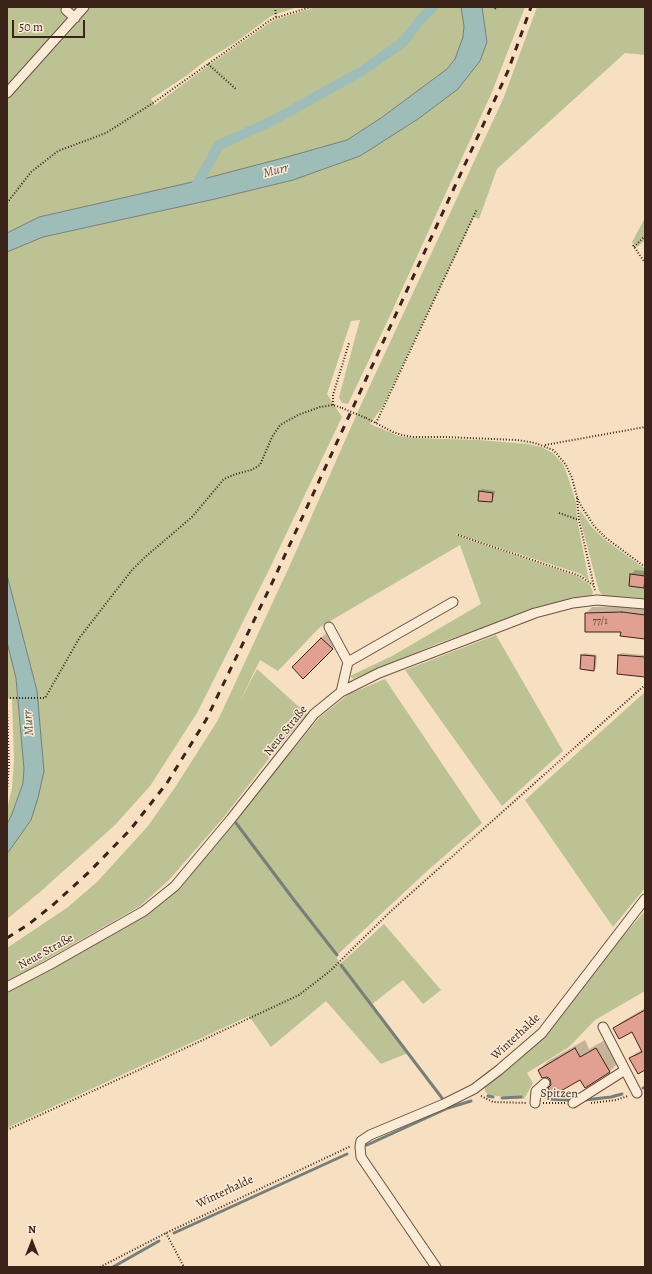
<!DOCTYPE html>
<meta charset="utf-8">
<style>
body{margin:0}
#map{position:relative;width:652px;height:1274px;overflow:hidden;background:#f7e0c2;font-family:Alegreya,serif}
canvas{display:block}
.frame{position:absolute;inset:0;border:8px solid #3c2319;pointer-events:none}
.north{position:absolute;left:12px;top:1222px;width:40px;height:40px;-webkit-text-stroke:3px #faebd7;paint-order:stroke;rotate:0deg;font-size:11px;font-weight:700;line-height:16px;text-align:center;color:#3c2319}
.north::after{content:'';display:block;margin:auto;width:14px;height:18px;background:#3c2319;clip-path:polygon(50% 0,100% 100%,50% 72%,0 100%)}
.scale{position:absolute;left:12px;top:20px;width:73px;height:18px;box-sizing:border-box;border:2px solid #3c2319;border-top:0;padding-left:5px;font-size:12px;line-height:14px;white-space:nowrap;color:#3c2319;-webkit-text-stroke:3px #faebd7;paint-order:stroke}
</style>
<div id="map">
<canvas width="652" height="1274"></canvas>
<div class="frame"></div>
<div class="north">N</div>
<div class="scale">50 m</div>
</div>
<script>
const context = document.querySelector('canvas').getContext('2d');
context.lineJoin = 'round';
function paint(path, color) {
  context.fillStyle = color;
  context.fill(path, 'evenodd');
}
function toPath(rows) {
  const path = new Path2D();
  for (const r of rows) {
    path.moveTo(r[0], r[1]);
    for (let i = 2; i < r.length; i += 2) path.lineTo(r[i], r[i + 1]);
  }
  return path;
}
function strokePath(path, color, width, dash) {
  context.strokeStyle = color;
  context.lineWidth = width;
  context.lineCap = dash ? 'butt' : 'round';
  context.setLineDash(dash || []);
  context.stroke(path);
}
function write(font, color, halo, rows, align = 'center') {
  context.font = font + ' Alegreya,serif';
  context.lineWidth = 3;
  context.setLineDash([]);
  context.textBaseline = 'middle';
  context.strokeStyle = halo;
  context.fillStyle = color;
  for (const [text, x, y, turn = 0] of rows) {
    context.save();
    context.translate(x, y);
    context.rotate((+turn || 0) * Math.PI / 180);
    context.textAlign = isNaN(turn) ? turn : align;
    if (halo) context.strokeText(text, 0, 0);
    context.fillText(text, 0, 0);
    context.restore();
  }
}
paint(toPath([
 [7,7,298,7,271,16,236,42,205,61,186,76,151,99,155,105,208,66,274,20,316,7,461,7,464,26,463,37,460,48,455,59,447,69,381,118,347,140,287,157,188,183,39,217,7,233],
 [482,7,525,7,492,92,388,320,348,404,342,403,339,397,360,320,351,321,327,394,342,417,268,572,197,713,150,786,115,825,40,892,7,919,7,854,31,820,37,691,7,575,7,252,43,237,215,199,293,180,360,156,418,119,458,89,480,61,487,42],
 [537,7,645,7,645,55,625,53,497,169,479,219,474,217,383,406,370,424,399,436,411,438,479,440,528,444,541,447,553,453,563,464,569,480,576,503,577,519,589,581,581,574,457,534,456,535,579,577,590,585,593,592,592,595,590,597,534,610,439,643,353,679,350,676,392,656,481,604,460,545,320,627,278,671,260,660,239,703,257,669,307,714,271,756,224,817,169,880,140,906,7,982,7,948,68,907,97,882,148,826,176,786,218,720,290,565,359,409,504,97],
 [645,218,645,240,637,247,632,242],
 [580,510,591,526,604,539,645,569,645,600,604,596,599,591,580,519],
 [496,635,563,751,502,806,405,670],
 [7,642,16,678,24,769,23,783,12,814,7,824,7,809,12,788,14,760,12,699,7,698],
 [385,679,482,823,426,872,336,956,340,964,384,924,441,990,423,1004,403,980,371,1005,408,1053,381,1064,326,1001,271,1047,249,1016,7,1128,7,991,179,887,320,717,349,694],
 [645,692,645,888,613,927,525,800],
 [645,911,645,991,595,1020,569,1047,527,1073,533,1083,524,1099,488,1095,485,1091,485,1084,526,1052,549,1031,622,937]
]), '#bcc294');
const water = toPath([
 [461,7,482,7,487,42,480,61,458,89,418,119,360,156,293,180,215,199,43,237,7,252,7,233,39,217,188,183,287,157,347,140,381,118,447,69,455,59,463,37,464,26,461,7],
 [7,575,37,691,44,771,38,798,31,820,7,854,7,824,12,814,23,783,24,769,16,678,7,642,7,575]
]);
paint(water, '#9ebcb8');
strokePath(water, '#777f78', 1);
paint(toPath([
 [482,489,495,491,493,499,491,501,480,491],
 [635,570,645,571,645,585,643,587,631,575],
 [629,606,645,608,645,638,622,631,586,613,592,607],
 [328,631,339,642,303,677,293,667],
 [584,653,597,655,596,668,594,670,582,655],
 [621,653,645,655,645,676,618,673,619,655],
 [645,1008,645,1069,631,1058,636,1053,642,1050,632,1031,614,1028,620,1023],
 [585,1040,589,1049,605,1040,618,1063,609,1072,552,1085,551,1079,539,1070,548,1061]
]), '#0003');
strokePath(toPath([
 [236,823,294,900,337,955],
 [341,965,442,1098],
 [643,1088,645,1087],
 [488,1096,493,1097],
 [502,1098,521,1097],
 [547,1099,569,1100],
 [585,1100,611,1097,622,1094],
 [367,1145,448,1108,471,1101],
 [174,1233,347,1154],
 [113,1267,159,1241]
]), '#777f78', 3);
strokePath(toPath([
 [193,191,219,145,272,121,362,71,402,43,422,18,433,7]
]), '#9ebcb8', 10);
const building = toPath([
 [479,491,493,493,492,502,478,501,479,491],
 [630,574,645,576,644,588,629,586,630,574],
 [622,612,645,615,645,639,620,636,621,632,585,632,585,613,622,612],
 [321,638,333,649,303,679,292,667,321,638],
 [581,655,595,656,594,671,580,669,581,655],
 [618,655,645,657,645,677,617,674,618,655],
 [645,1010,645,1070,638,1074,629,1058,642,1052,632,1032,619,1039,613,1028,645,1010],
 [575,1048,580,1057,596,1048,610,1072,585,1088,580,1080,552,1096,548,1088,551,1085,550,1079,547,1077,542,1078,538,1070,575,1048]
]);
paint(building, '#e1a091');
strokePath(building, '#3c2319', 1);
const minor = toPath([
 [66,10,75,18],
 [7,93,84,7],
 [329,627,348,662],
 [341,692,348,662,453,602],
 [7,987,49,965,144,911,175,886,231,819,314,714,341,692,379,673,535,613,573,603,597,600,645,604],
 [603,1027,637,1093],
 [535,1103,536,1091,545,1083],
 [573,1103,625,1070],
 [436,1267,361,1157,360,1147,361,1141,370,1135,444,1104,474,1089,499,1070,542,1033,645,899]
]);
strokePath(minor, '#6b5243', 11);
strokePath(toPath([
 [275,7,276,17],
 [495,9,496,7],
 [208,64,237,90],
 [7,203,31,172,58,151,106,133,153,103,272,19,311,7],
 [633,245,645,263],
 [634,247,645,236],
 [333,405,333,395,349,343],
 [366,418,393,432,402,435,412,437,445,437,517,440,535,443,553,450,557,454,566,465,572,478,577,497,580,504,594,526,606,538,645,567],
 [376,423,477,209],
 [545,445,645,427],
 [577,498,579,520,595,591],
 [559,513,579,520],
 [458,535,580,576,593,585],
 [7,698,45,698,80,637,132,570,144,558,192,517,224,479,236,474,251,470,260,465,272,437,280,425,298,415,320,407,333,405,342,408],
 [7,708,9,764,7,791],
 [481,1096,493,1102,527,1103],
 [543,1103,565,1103],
 [591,1103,616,1100,628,1096],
 [7,1130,130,1074,299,995,330,971,391,911,645,685],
 [166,1233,184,1267],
 [100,1267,166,1233,351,1146]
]), '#3c2319', 2, [1, 2]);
strokePath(minor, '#faebd7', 9);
strokePath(toPath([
 [7,938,29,924,54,904,89,872,130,830,167,783,206,720,273,581,508,71,531,7]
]), '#3c2319', 3, [7, 7]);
strokePath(toPath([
 [342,408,366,418]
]), '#3c2319', 2, [1, 2]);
write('10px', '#654237', null, [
 ["77/1",600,622]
]);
write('12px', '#3c2319', '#faebd7', [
 ["Neue Straße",286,731,-51],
 ["Neue Straße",46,952,-29],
 ["Winterhalde",516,1037,-43],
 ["Spitzen",559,1094,1],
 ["Winterhalde",225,1192,-25]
]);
write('italic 13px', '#595149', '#faebd7', [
 ["Murr",276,171,-14],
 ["Murr",29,723,-95]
]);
</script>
